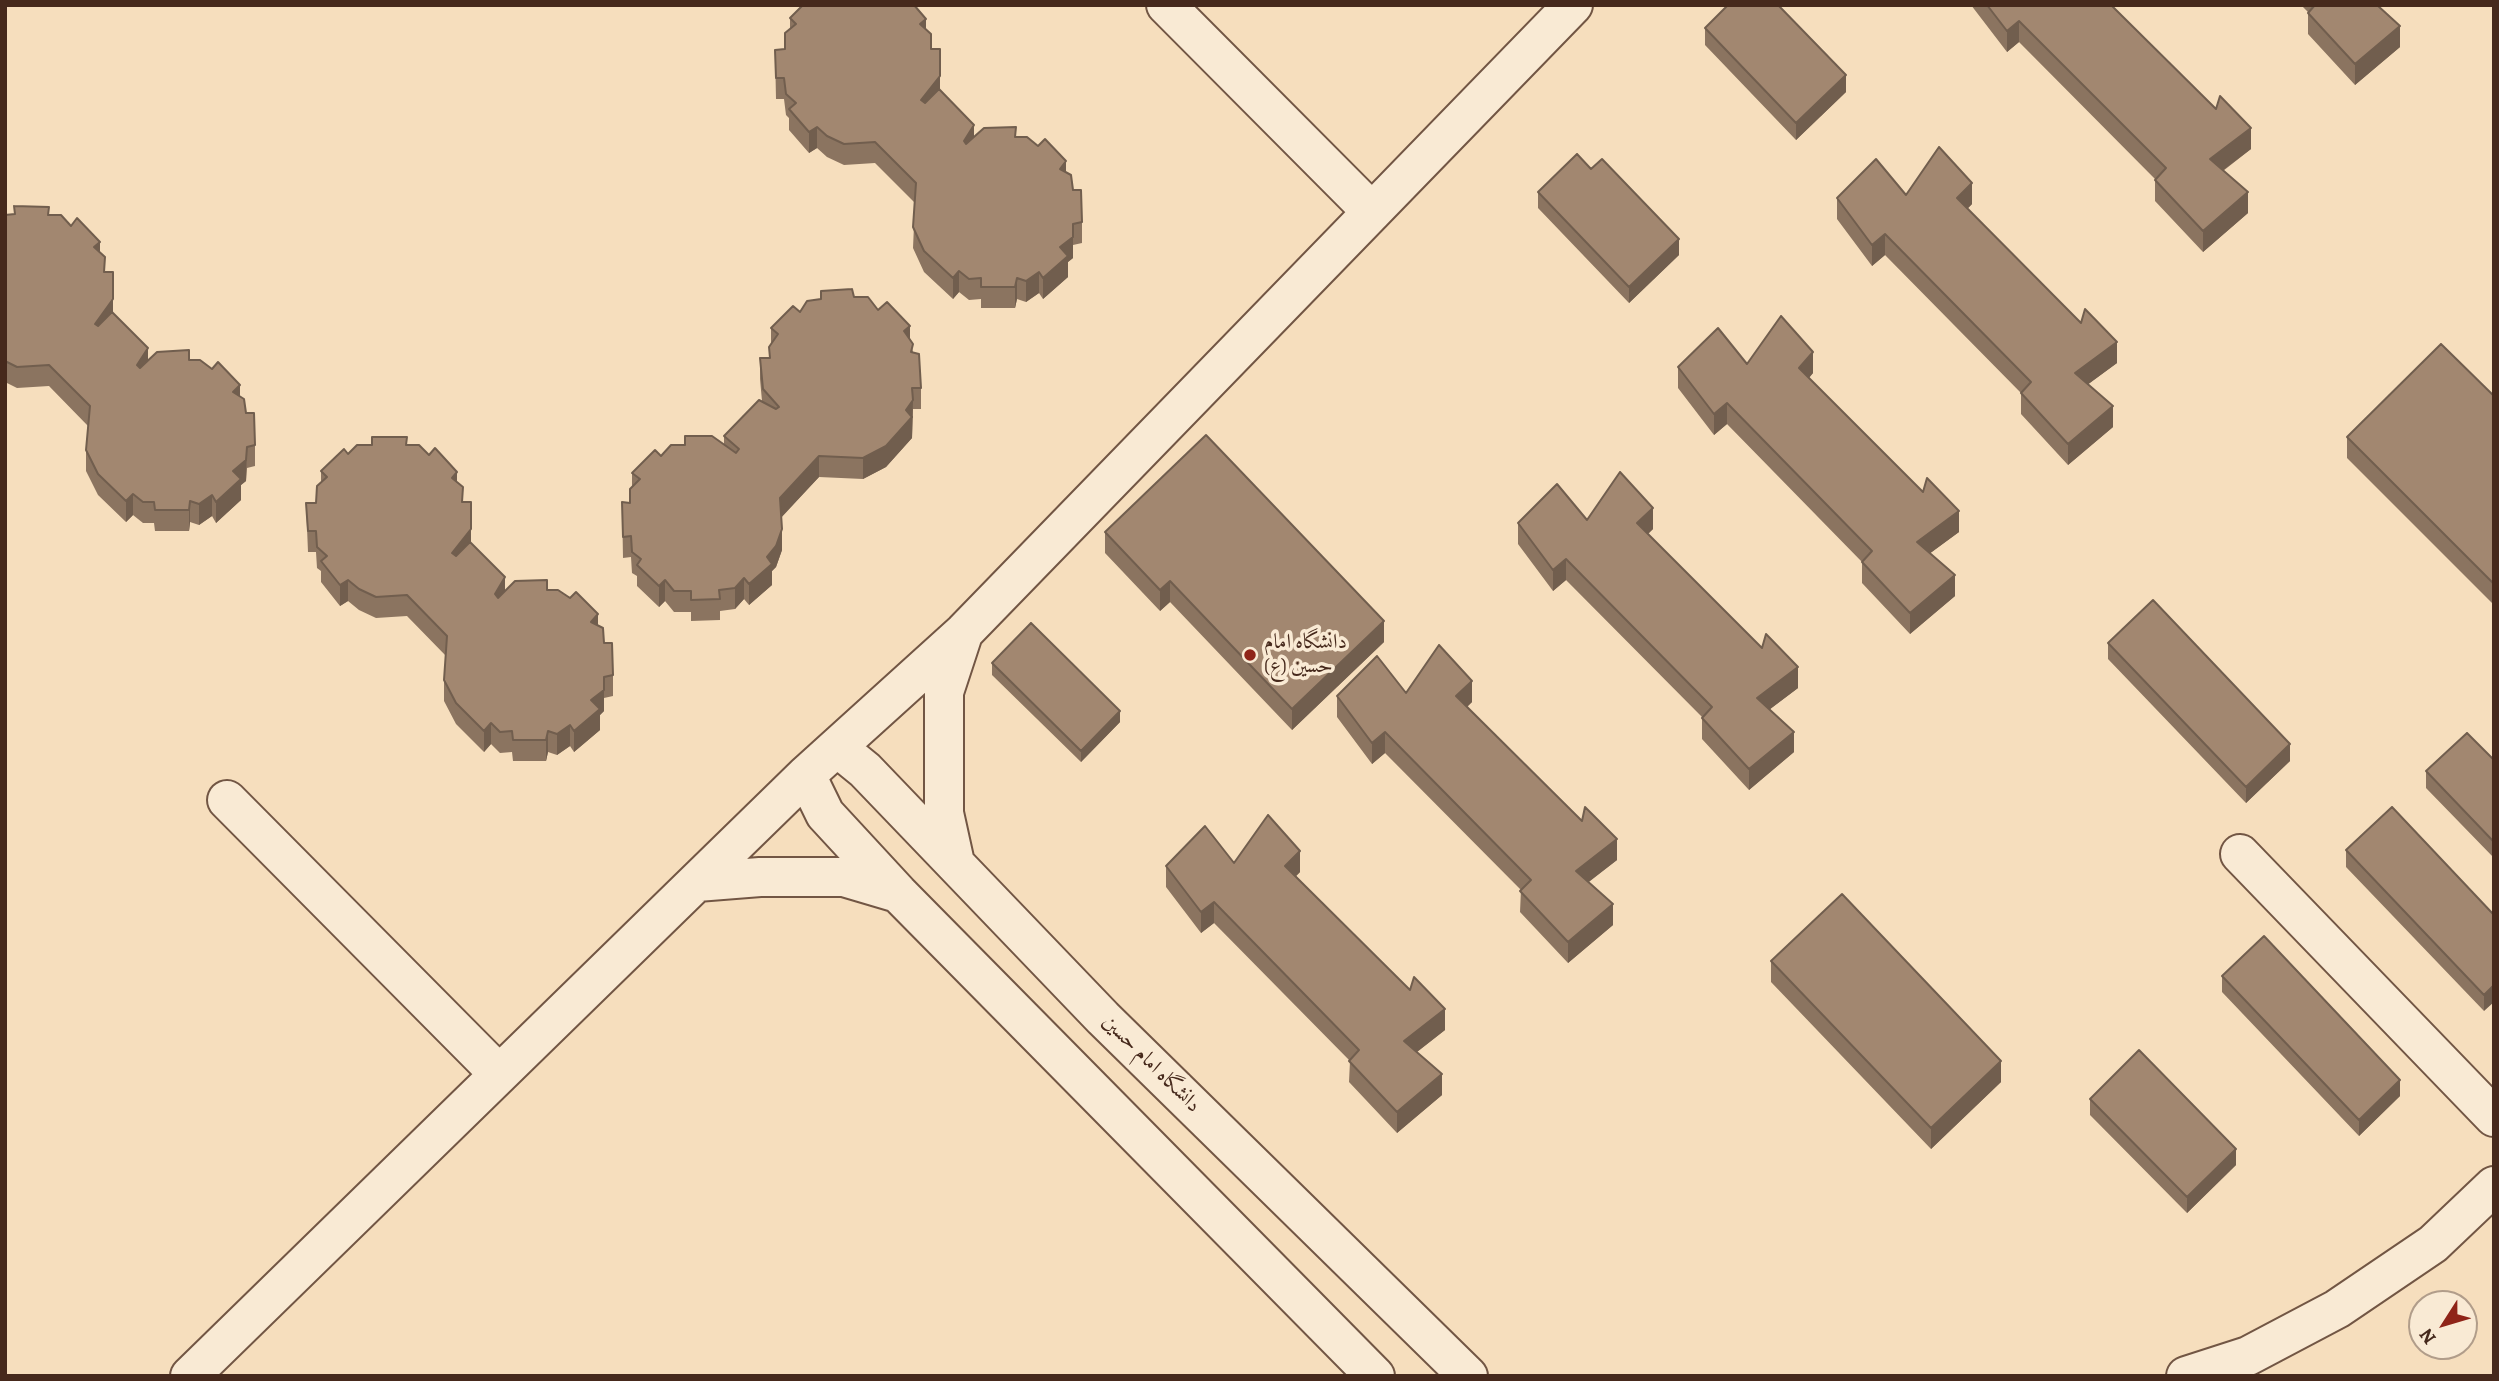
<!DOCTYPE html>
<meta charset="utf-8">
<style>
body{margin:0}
#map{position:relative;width:2499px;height:1381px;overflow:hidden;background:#f6debd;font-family:Alegreya,serif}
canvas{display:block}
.frame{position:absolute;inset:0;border:7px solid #46291c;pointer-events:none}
.north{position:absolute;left:2408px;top:1290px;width:70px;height:70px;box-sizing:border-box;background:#f9ead4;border:2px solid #b19d8a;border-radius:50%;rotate:233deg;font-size:19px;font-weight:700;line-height:28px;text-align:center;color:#46291c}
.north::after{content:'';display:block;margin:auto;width:24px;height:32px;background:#8f2418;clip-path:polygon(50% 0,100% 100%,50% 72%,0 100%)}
</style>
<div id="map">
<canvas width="2499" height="1381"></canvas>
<div class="frame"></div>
<div class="north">N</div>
</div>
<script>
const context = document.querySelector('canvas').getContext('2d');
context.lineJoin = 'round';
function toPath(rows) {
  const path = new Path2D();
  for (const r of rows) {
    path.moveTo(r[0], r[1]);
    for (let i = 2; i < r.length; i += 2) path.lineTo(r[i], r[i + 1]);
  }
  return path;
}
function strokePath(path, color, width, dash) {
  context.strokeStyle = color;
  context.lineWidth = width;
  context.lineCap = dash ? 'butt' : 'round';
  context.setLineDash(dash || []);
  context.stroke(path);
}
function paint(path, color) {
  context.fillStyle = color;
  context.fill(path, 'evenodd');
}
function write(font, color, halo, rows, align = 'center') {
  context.font = font + ' Alegreya,Amiri,serif';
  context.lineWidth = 7;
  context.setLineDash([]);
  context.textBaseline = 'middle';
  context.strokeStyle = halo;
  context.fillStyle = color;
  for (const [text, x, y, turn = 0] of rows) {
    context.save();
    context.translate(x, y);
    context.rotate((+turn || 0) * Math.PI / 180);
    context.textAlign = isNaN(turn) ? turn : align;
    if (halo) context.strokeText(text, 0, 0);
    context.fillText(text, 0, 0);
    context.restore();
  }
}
const minor = toPath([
 [1166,5,1372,212],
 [838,748,865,770,1103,1018,1468,1376],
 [806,775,825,814,898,893,1375,1376],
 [227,800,499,1074],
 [2240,854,2494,1117],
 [955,863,944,813,944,692,963,634],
 [697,882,760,877,844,877,898,893],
 [190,1376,806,775,964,632,1573,5],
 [2186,1376,2248,1356,2337,1309,2433,1244,2494,1186]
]);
strokePath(minor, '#725644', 42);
strokePath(minor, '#f9ead4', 38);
paint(toPath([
 [1971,5,2111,5,2251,149,2223,171,2248,213,2203,252,2155,201,2155,179,2019,42,2007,52],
 [2301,5,2377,5,2400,47,2355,85,2308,34,2308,12],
 [790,18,926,30,931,49,940,49,940,90,974,138,1016,137,1066,172,1082,222,1082,243,1073,245,1073,258,1068,262,1068,277,1043,299,1039,293,1026,302,1017,299,1015,308,981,308,981,299,969,300,959,292,953,299,924,272,913,248,915,203,875,163,844,165,827,157,817,148,809,153,789,130,789,118,786,115,784,99,776,99,775,50,785,49,790,29],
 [1705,28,1846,92,1796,140,1705,45],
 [1591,169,1679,255,1629,303,1538,208,1538,192],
 [1906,195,1972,204,1967,209,2117,363,2088,384,2113,427,2068,465,2021,414,2021,393,1885,255,1872,266,1837,219,1837,198],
 [5,215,49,215,100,253,113,313,148,361,189,360,240,396,255,445,255,466,247,468,246,481,241,485,241,500,216,523,212,516,199,525,190,522,189,531,155,531,154,523,143,523,133,515,126,522,98,495,86,471,86,450,88,426,49,386,17,388,5,382],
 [854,297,878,310,910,339,921,388,921,409,913,409,912,438,886,467,863,479,819,477,781,517,782,550,776,567,772,571,772,585,749,605,744,599,735,609,720,611,720,620,691,621,691,612,674,612,665,601,659,607,637,586,637,576,632,573,631,557,623,558,622,502,630,503,632,487,632,473,661,456,724,445,724,436,762,401,760,379,760,358,769,358,769,347,771,344,771,328,800,312],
 [1747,364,1813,373,1809,378,1959,532,1930,553,1955,596,1910,634,1862,583,1862,562,1727,424,1714,435,1678,388,1678,367],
 [2494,396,2494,605,2347,458,2347,437],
 [407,445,457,482,463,502,471,502,471,543,505,591,547,590,598,626,613,675,613,696,604,698,604,711,600,715,600,730,574,752,570,746,557,755,548,752,546,761,513,761,512,752,500,753,491,744,484,752,456,724,444,701,444,680,446,656,407,616,376,618,359,610,348,601,340,606,321,582,321,571,317,568,316,552,308,552,306,503,316,503,321,483,321,471,348,454],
 [1587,520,1653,529,1648,534,1798,688,1770,709,1794,752,1749,790,1702,739,1702,717,1566,580,1553,591,1518,544,1518,523],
 [1105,532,1384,642,1292,730,1170,602,1160,611,1105,553],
 [2108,643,2290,761,2246,803,2108,659],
 [992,663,1120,722,1081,762,992,675],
 [1406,693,1472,702,1467,707,1617,860,1588,882,1613,925,1568,963,1520,912,1521,890,1385,753,1372,764,1337,717,1337,696],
 [2494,760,2494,858,2426,788,2426,771],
 [2346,850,2494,915,2484,1011,2346,867],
 [1234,863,1300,872,1296,876,1445,1030,1417,1052,1442,1095,1397,1133,1349,1082,1350,1061,1214,923,1201,933,1166,887,1166,866],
 [1771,961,2001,1082,1931,1149,1771,982],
 [2222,976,2400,1096,2359,1136,2222,992],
 [2090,1099,2236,1165,2187,1213,2090,1115]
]), '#8b7460');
paint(toPath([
 [926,19,926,40,920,24],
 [2019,21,2019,42,2007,52,2007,31],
 [2400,26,2400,47,2355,85,2355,64],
 [940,70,940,97,921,121,921,100],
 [1846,75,1846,92,1796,140,1796,123],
 [974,125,974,146,964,162,964,141],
 [817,127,817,148,809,153,809,132],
 [2251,128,2251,149,2210,180,2210,159],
 [1066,161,1066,182,1060,169],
 [1972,183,1972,204,1957,219,1957,198],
 [2248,192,2248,213,2203,252,2203,231],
 [1073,224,1073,258,1068,262,1068,277,1043,299,1043,278],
 [1885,234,1885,255,1872,266,1872,245],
 [1679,239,1679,255,1629,303,1629,287],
 [100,242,100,263,94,247],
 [959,271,959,292,953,299,953,278],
 [113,272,113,320,95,345,95,324],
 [1039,272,1039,293,1026,302,1026,281],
 [1017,278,1017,299,1015,308,1015,287],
 [910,326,910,347,904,331],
 [2117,342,2117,363,2075,394,2075,373],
 [148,348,148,369,137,386,137,365],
 [1813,352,1813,373,1799,389,1799,368],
 [240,385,240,406,233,392],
 [913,400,912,438,886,467,863,479,863,458,906,410],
 [1727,403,1727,424,1714,435,1714,414],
 [2113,406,2113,427,2068,465,2068,444],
 [247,447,246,481,241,485,241,500,216,523,216,502],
 [819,456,819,477,780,519,780,498],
 [457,472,457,493,452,478],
 [133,494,133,515,126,522,126,501],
 [212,495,212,516,199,525,199,504],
 [190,501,190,522,189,531,189,510],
 [471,502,471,550,452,574,452,553],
 [1653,508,1653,529,1637,544,1637,523],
 [1959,511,1959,532,1917,563,1917,542],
 [782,529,782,550,776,567,772,571,772,585,749,605,749,584,767,557],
 [1566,559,1566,580,1553,591,1553,570],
 [1955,575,1955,596,1910,634,1910,613],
 [505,577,505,598,495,615,495,594],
 [744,578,744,599,735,609,735,588],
 [348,580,348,601,340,606,340,585],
 [665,580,665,601,659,607,659,586],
 [1170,581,1170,602,1160,611,1160,590],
 [598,614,598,635,591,622],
 [1384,621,1384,642,1292,730,1292,709],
 [1798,667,1798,688,1757,719,1757,698],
 [604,677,604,711,600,715,600,730,574,752,574,731],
 [1472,681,1472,702,1456,717,1456,696],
 [1120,711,1120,722,1081,762,1081,751],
 [491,723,491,744,484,752,484,731],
 [570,725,570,746,557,755,557,734],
 [548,731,548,752,546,761,546,740],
 [1385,732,1385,753,1372,764,1372,743],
 [1794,732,1794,752,1749,790,1749,769],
 [2290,744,2290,761,2246,803,2246,787],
 [1617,839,1617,860,1576,892,1576,871],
 [1300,851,1300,872,1285,887,1285,866],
 [1214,902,1214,923,1201,933,1201,912],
 [1613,904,1613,925,1568,963,1568,942],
 [2494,985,2494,1002,2484,1011,2484,995],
 [1445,1009,1445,1030,1404,1062,1404,1041],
 [2001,1061,2001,1082,1931,1149,1931,1128],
 [1442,1074,1442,1095,1397,1133,1397,1112],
 [2400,1080,2400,1096,2359,1136,2359,1120],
 [2236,1149,2236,1165,2187,1213,2187,1197]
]), '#715e4e');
const building = toPath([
 [803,5,914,5,926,19,920,24,931,34,931,49,940,49,940,76,921,100,925,103,939,89,974,125,964,141,966,144,984,128,1016,127,1015,137,1027,137,1038,146,1045,139,1066,161,1060,169,1071,175,1073,190,1081,190,1082,222,1073,224,1073,237,1060,247,1068,256,1043,278,1039,272,1026,281,1017,278,1015,287,981,287,981,278,969,279,959,271,953,278,924,251,913,227,916,183,875,142,844,144,827,136,817,127,809,132,789,109,796,103,786,94,784,78,776,78,775,50,785,49,785,33,796,24,790,18,803,5],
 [1728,5,1778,5,1846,75,1796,123,1705,28,1728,5],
 [1987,5,2111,5,2216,109,2220,96,2251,128,2210,159,2248,192,2203,231,2155,180,2166,168,2019,21,2007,31,1987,5],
 [2315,5,2377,5,2400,26,2355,64,2308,13,2315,5],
 [1939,147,1972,183,1957,198,2081,323,2085,309,2117,342,2075,373,2113,406,2068,444,2021,393,2031,382,1885,234,1872,245,1837,198,1876,159,1906,195,1939,147],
 [1577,154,1591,169,1602,159,1679,239,1629,287,1538,192,1577,154],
 [14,206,49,207,48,215,61,215,71,226,77,218,100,242,94,247,105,257,104,272,113,272,113,299,95,324,98,326,112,312,148,348,137,365,140,368,157,352,189,350,189,360,200,360,212,369,218,362,240,385,233,392,244,399,246,413,254,413,255,445,247,447,246,460,233,471,241,479,216,502,212,495,199,504,190,501,189,510,155,510,154,502,143,502,133,494,126,501,98,474,86,450,90,406,49,365,17,367,5,361,5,215,15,214,14,206],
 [852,289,854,297,868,297,878,310,887,302,910,326,904,331,913,344,911,352,919,354,921,388,912,388,913,400,906,410,912,417,886,446,863,458,819,456,780,498,782,529,776,546,767,557,772,564,749,584,744,578,735,588,719,590,720,599,691,600,691,591,674,591,665,580,659,586,637,565,641,559,632,552,631,536,623,537,622,502,630,503,630,489,640,479,632,473,655,450,661,456,671,445,685,445,685,436,712,436,736,453,739,449,724,436,759,400,776,409,779,407,763,389,760,358,770,358,769,347,778,334,771,328,793,306,800,312,807,301,821,299,821,291,852,289],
 [1781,316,1813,352,1799,368,1923,492,1927,478,1959,511,1917,542,1955,575,1910,613,1862,562,1872,551,1727,403,1714,414,1678,367,1718,328,1747,364,1781,316],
 [2441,344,2494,396,2494,584,2347,437,2441,344],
 [1206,435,1384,621,1292,709,1170,581,1160,590,1105,532,1206,435],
 [372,437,407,437,406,445,419,445,429,455,435,448,457,472,452,478,463,487,462,502,471,502,471,529,452,553,456,556,470,542,505,577,495,594,498,598,515,581,547,580,547,590,558,590,570,598,576,592,598,614,591,622,603,628,604,643,612,643,613,675,604,677,604,690,591,700,600,709,574,731,570,725,557,734,548,731,546,740,513,740,512,731,500,732,491,723,484,731,456,703,444,680,447,636,407,595,376,597,359,589,348,580,340,585,321,561,327,556,317,547,316,531,308,531,306,503,316,503,317,486,327,477,321,471,344,449,348,454,357,445,372,445,372,437],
 [1620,472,1653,508,1637,523,1762,648,1766,634,1798,667,1757,698,1794,732,1749,769,1702,718,1712,707,1566,559,1553,570,1518,523,1557,484,1587,520,1620,472],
 [2153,600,2290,744,2246,787,2108,643,2153,600],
 [1031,623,1120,711,1081,751,992,663,1031,623],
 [1439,645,1472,681,1456,696,1582,821,1585,807,1617,839,1576,871,1613,904,1568,942,1520,891,1531,880,1385,732,1372,743,1337,696,1377,656,1406,693,1439,645],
 [2467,733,2494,760,2494,842,2426,771,2467,733],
 [2392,807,2494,915,2494,985,2484,995,2346,850,2392,807],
 [1268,815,1300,851,1285,866,1410,990,1414,977,1445,1009,1404,1041,1442,1074,1397,1112,1349,1061,1359,1050,1214,902,1201,912,1166,866,1205,826,1234,863,1268,815],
 [1842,894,2001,1061,1931,1128,1771,961,1842,894],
 [2264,936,2400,1080,2359,1120,2222,976,2264,936],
 [2139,1050,2236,1149,2187,1197,2090,1099,2139,1050]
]);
paint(building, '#a28770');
strokePath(building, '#715e4e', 2);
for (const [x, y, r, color] of [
 [1250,655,7,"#8f2418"]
]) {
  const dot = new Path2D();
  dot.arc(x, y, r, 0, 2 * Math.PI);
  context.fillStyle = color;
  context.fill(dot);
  strokePath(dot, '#f9ead4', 2.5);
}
write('21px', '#46291c', '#f9ead4', [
 ["دانشگاه امام",1264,643],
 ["حسین (ع)",1264,667]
], 'left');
write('21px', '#46291c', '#f9ead4', [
 ["دانشگاه امام حسین",1151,1064,45]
]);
</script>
